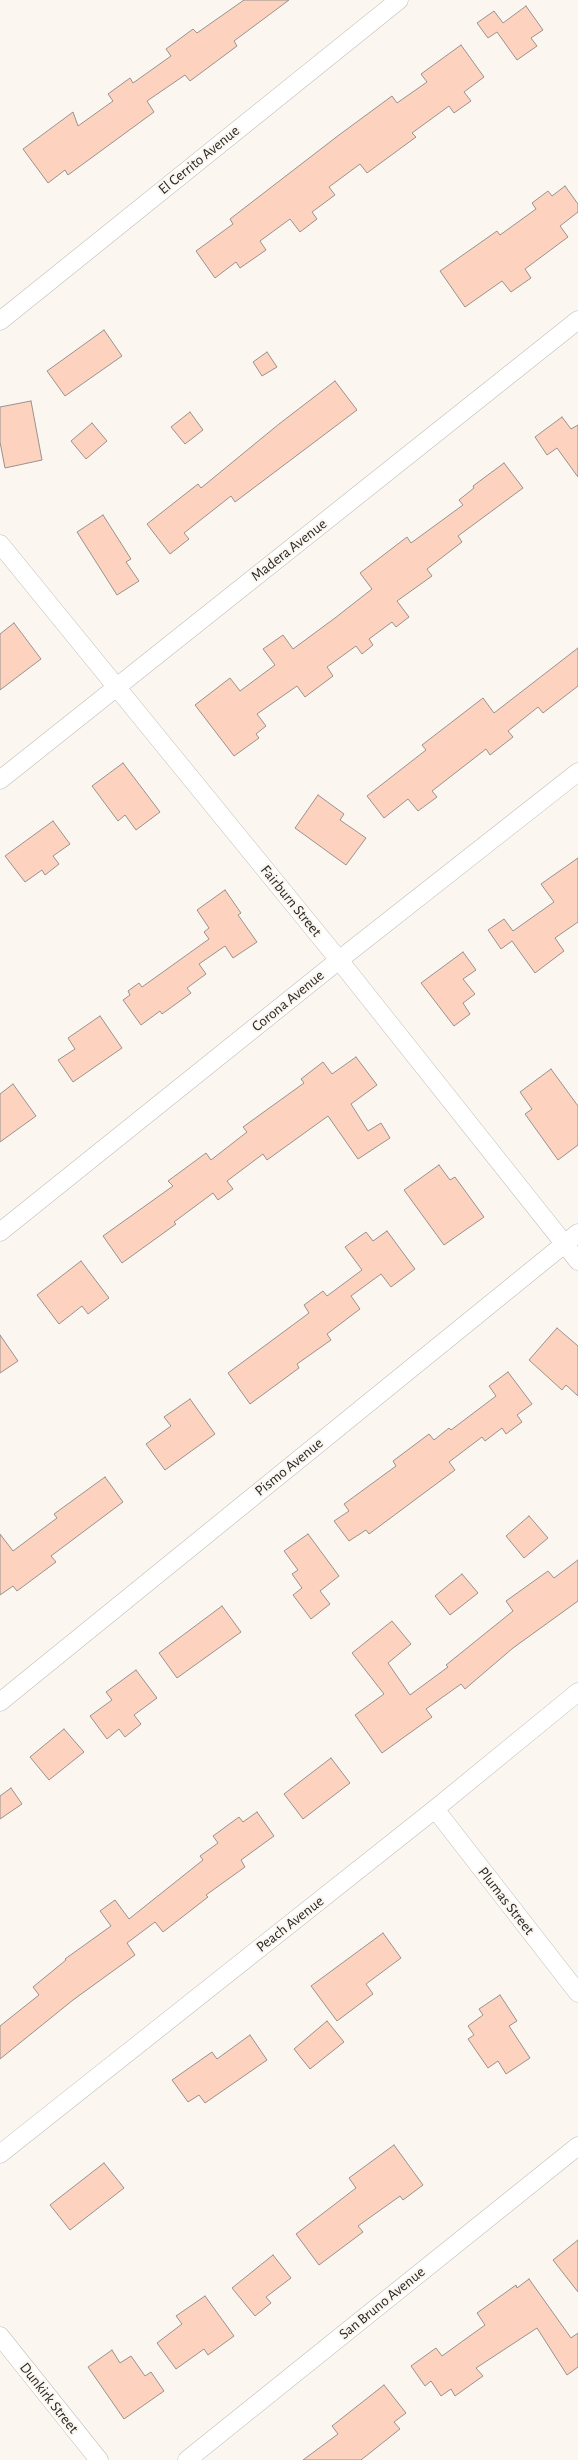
<!DOCTYPE html>
<style>
body{margin:0}
canvas{display:block;background:#fbf6f0}
</style>
<canvas width="578" height="2460"></canvas>
<script>
const context = document.querySelector('canvas').getContext('2d');
context.lineJoin = 'round';
function paint(path, color) {
  context.fillStyle = color;
  context.fill(path, 'evenodd');
}
function toPath(rows) {
  const path = new Path2D();
  for (const r of rows) {
    path.moveTo(r[0], r[1]);
    for (let i = 2; i < r.length; i += 2) path.lineTo(r[i], r[i + 1]);
  }
  return path;
}
function strokePath(path, color, width, dash) {
  context.strokeStyle = color;
  context.lineWidth = width;
  context.lineCap = dash ? 'butt' : 'round';
  context.setLineDash(dash || []);
  context.stroke(path);
}
function write(font, color, halo, rows, align = 'center') {
  context.font = font + ' "Alegreya Sans",sans-serif';
  context.lineWidth = 4.5;
  context.setLineDash([]);
  context.textBaseline = 'middle';
  context.strokeStyle = halo;
  context.fillStyle = color;
  for (const [text, x, y, turn = 0] of rows) {
    context.save();
    context.translate(x, y);
    context.rotate((+turn || 0) * Math.PI / 180);
    context.textAlign = isNaN(turn) ? turn : align;
    if (halo) context.strokeText(text, 0, 0);
    context.fillText(text, 0, 0);
    context.restore();
  }
}
const building = toPath([
 [244,0,289,0,234,41,237,46,190,81,185,75,147,101,154,112,68,175,65,170,48,183,23,149,73,112,78,126,113,101,108,94,130,78,133,83,171,56,166,49,193,29,197,33,244,0],
 [526,6,543,30,531,38,537,46,517,60,497,32,488,38,477,23,494,11,503,23,526,6],
 [461,45,484,77,464,92,471,101,454,113,449,106,412,133,416,137,367,173,360,164,329,187,335,195,312,212,317,219,300,232,290,219,260,241,266,250,240,268,236,262,215,278,196,251,233,224,230,219,339,135,392,96,397,103,427,82,421,74,461,45],
 [565,186,578,204,578,212,560,226,568,237,525,269,531,278,511,292,502,281,465,307,440,271,497,231,500,235,536,209,532,203,548,191,552,196,565,186],
 [104,330,122,356,65,396,47,371,104,330],
 [267,352,277,367,262,376,253,362,267,352],
 [335,381,357,410,235,502,231,496,184,533,189,539,170,554,147,524,198,484,201,488,279,424,335,381],
 [31,401,42,460,5,468,0,442,0,407,31,401],
 [190,412,203,430,185,444,171,427,190,412],
 [562,417,571,429,578,425,578,477,557,448,547,455,535,437,562,417],
 [92,423,107,441,86,459,71,441,92,423],
 [504,463,523,488,458,536,462,542,427,569,432,576,397,601,409,617,396,627,392,622,369,639,373,645,362,654,356,646,327,667,333,676,305,697,297,686,257,714,266,726,256,734,259,738,234,756,195,705,230,678,240,691,275,665,263,649,283,635,293,649,335,618,372,589,360,573,407,537,411,543,463,505,459,500,474,488,473,486,504,463],
 [103,515,131,559,126,562,139,581,117,595,77,532,103,515],
 [14,623,41,659,0,690,0,634,14,623],
 [578,648,578,686,543,713,538,707,508,731,513,737,490,755,486,749,432,791,437,797,418,811,408,799,384,818,367,796,426,750,422,745,483,698,494,713,578,648],
 [123,763,160,812,136,830,125,815,118,821,92,786,123,763],
 [318,795,344,814,340,820,366,838,346,865,295,828,318,795],
 [53,821,70,844,53,856,59,864,45,875,42,870,25,882,5,856,53,821],
 [578,858,578,922,555,938,564,951,535,973,512,941,501,949,488,930,504,919,513,931,554,902,541,884,578,858],
 [225,890,241,913,238,915,257,942,233,958,225,946,199,964,206,974,187,988,191,993,162,1014,160,1011,141,1025,123,1000,130,995,128,991,139,983,142,987,209,939,204,932,209,928,197,910,225,890],
 [463,952,476,970,463,979,475,994,463,1003,470,1014,454,1026,421,983,463,952],
 [100,1016,122,1048,73,1082,58,1060,75,1049,68,1038,100,1016],
 [356,1057,377,1085,351,1104,368,1131,381,1123,390,1138,358,1159,328,1116,267,1160,263,1154,227,1181,233,1189,218,1200,213,1193,174,1222,176,1224,122,1263,103,1236,173,1186,168,1181,206,1153,211,1160,247,1132,243,1127,304,1083,301,1079,323,1062,332,1074,356,1057],
 [551,1069,578,1106,578,1145,558,1160,525,1114,532,1109,520,1092,551,1069],
 [13,1084,36,1116,0,1142,0,1094,13,1084],
 [439,1165,450,1180,455,1177,484,1217,444,1245,404,1190,439,1165],
 [387,1231,415,1269,391,1287,381,1274,351,1296,360,1309,327,1334,331,1340,297,1364,299,1368,250,1404,228,1373,309,1313,304,1305,323,1291,327,1296,362,1270,345,1247,366,1232,373,1241,387,1231],
 [81,1261,109,1298,88,1314,82,1306,59,1324,37,1295,81,1261],
 [557,1328,578,1346,578,1396,566,1385,562,1390,529,1360,557,1328],
 [0,1335,18,1361,0,1373,0,1335],
 [508,1372,532,1404,517,1415,522,1422,506,1434,502,1428,485,1441,482,1437,449,1462,455,1470,369,1534,366,1530,349,1541,334,1521,349,1511,344,1504,396,1466,393,1461,429,1434,434,1440,449,1428,451,1430,496,1396,489,1386,508,1372],
 [190,1399,215,1434,165,1470,146,1444,171,1426,164,1417,190,1399],
 [105,1477,123,1502,51,1556,56,1562,17,1591,13,1586,0,1595,0,1534,13,1551,57,1518,54,1514,105,1477],
 [529,1516,548,1538,524,1558,506,1536,529,1516],
 [308,1534,339,1576,320,1591,330,1604,311,1619,293,1595,302,1588,292,1574,298,1570,284,1551,308,1534],
 [578,1560,578,1601,513,1648,465,1689,461,1684,426,1709,432,1717,382,1753,355,1715,384,1694,352,1653,392,1621,411,1644,388,1663,410,1695,448,1667,446,1665,513,1611,506,1601,548,1571,554,1578,578,1560],
 [462,1574,478,1593,450,1615,435,1596,462,1574],
 [222,1606,241,1632,177,1678,159,1653,222,1606],
 [136,1670,157,1698,134,1715,141,1724,125,1737,119,1729,107,1739,90,1716,112,1700,106,1692,136,1670],
 [64,1729,84,1752,49,1780,30,1757,64,1729],
 [331,1758,350,1783,303,1819,284,1794,331,1758],
 [11,1788,22,1804,0,1819,0,1796,11,1788],
 [257,1812,274,1836,241,1860,245,1867,206,1895,208,1897,163,1932,155,1922,127,1943,135,1955,73,2000,0,2059,0,2026,39,1995,33,1987,66,1960,65,1959,111,1926,100,1911,115,1900,129,1919,203,1860,200,1856,218,1843,213,1836,239,1817,243,1822,257,1812],
 [383,1933,401,1958,366,1984,373,1994,337,2021,311,1986,383,1933],
 [500,1995,517,2021,509,2026,530,2058,506,2074,498,2061,488,2068,468,2039,474,2035,468,2026,483,2015,479,2009,500,1995],
 [327,2021,344,2042,310,2069,294,2049,327,2021],
 [250,2035,267,2060,205,2103,199,2095,188,2102,172,2080,212,2052,217,2059,250,2035],
 [394,2145,423,2185,403,2200,400,2196,358,2226,363,2232,319,2265,296,2234,356,2188,349,2178,394,2145],
 [104,2163,124,2188,70,2230,50,2205,104,2163],
 [578,2240,578,2292,553,2260,578,2240],
 [273,2255,291,2278,266,2297,271,2303,255,2316,232,2288,273,2255],
 [529,2279,571,2338,578,2333,578,2367,567,2375,537,2328,476,2368,483,2376,455,2396,451,2389,441,2396,431,2381,425,2386,411,2366,436,2348,442,2356,485,2325,477,2313,516,2285,517,2288,529,2279],
 [205,2296,234,2336,208,2355,204,2349,176,2369,157,2343,182,2324,176,2316,205,2296],
 [112,2350,120,2363,131,2356,145,2376,151,2372,164,2391,124,2419,88,2367,112,2350],
 [384,2385,406,2413,394,2422,400,2429,361,2460,303,2460,338,2434,332,2426,384,2385]
]);
paint(building, '#fdd2be');
strokePath(building, '#99928f', 1);
const minor = toPath([
 [0,321,399,0],
 [0,544,339,960,578,1261],
 [0,780,578,320],
 [0,1232,339,960,578,772],
 [0,1702,578,1233],
 [435,1809,578,1993],
 [0,2154,435,1809,578,1692],
 [0,2336,99,2460],
 [187,2460,578,2146]
]);
strokePath(minor, '#c2bdb8', 19);
strokePath(minor, '#fff', 18);
write('15px', '#292725', '#fbf6f0', [
 ["El Cerrito Avenue",199,160,-39],
 ["Madera Avenue",289,550,-38],
 ["Fairburn Street",291,901,51],
 ["Corona Avenue",288,1001,-39],
 ["Pismo Avenue",289,1467,-39],
 ["Plumas Street",506,1901,52],
 ["Peach Avenue",290,1924,-38],
 ["San Bruno Avenue",382,2303,-39],
 ["Dunkirk Street",49,2398,52]
]);
</script>
